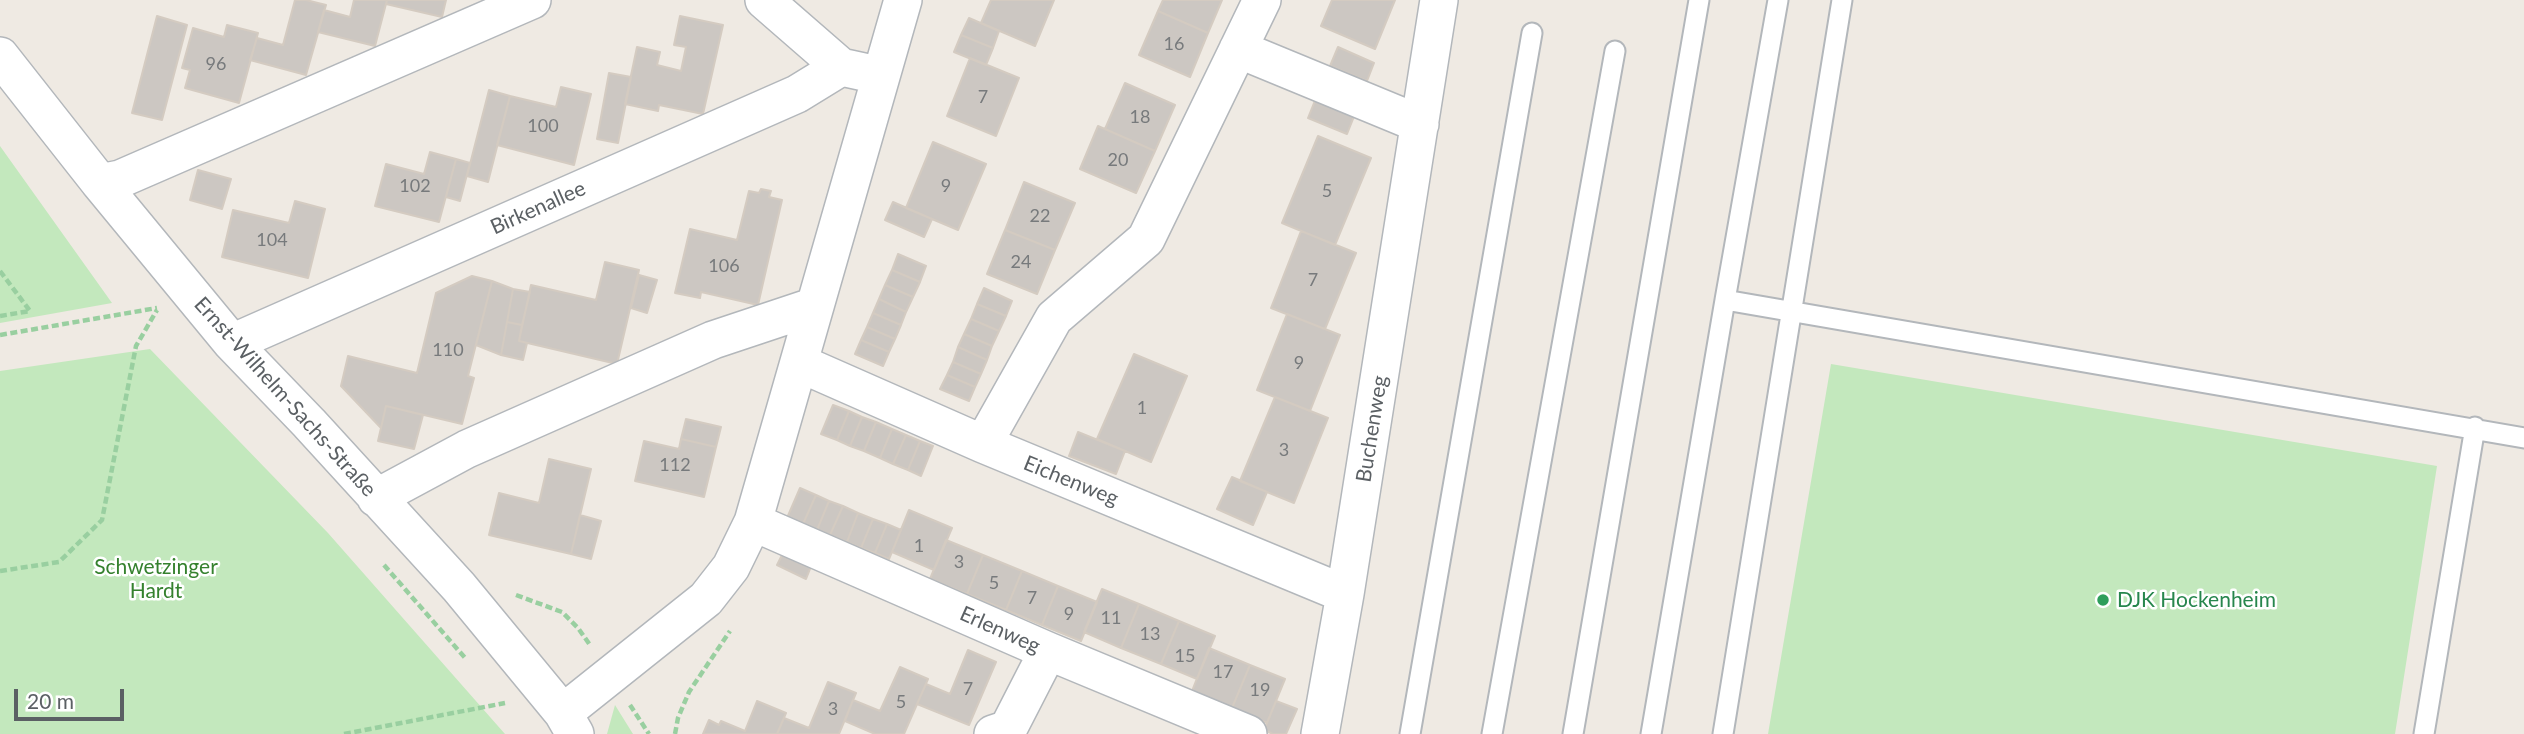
<!DOCTYPE html>
<meta charset="utf-8">
<style>
body{margin:0}
#map{position:relative;width:2524px;height:734px;overflow:hidden;background:#efeae3;font-family:Lato,sans-serif}
canvas{display:block}
.scale{position:absolute;left:14px;top:689px;width:110px;height:32px;box-sizing:border-box;border:4px solid #5b6064;border-top:0;padding-left:9px;font-size:21px;line-height:24px;white-space:nowrap;color:#5b6064;-webkit-text-stroke:5px #fff;paint-order:stroke}
</style>
<div id="map">
<canvas width="2524" height="734"></canvas>
<div class="scale">20 m</div>
</div>
<script>
const context = document.querySelector('canvas').getContext('2d');
context.lineJoin = 'round';
function paint(path, color) {
  context.fillStyle = color;
  context.fill(path, 'evenodd');
}
function toPath(rows) {
  const path = new Path2D();
  for (const r of rows) {
    path.moveTo(r[0], r[1]);
    for (let i = 2; i < r.length; i += 2) path.lineTo(r[i], r[i + 1]);
  }
  return path;
}
function strokePath(path, color, width, dash) {
  context.strokeStyle = color;
  context.lineWidth = width;
  context.lineCap = dash ? 'butt' : 'round';
  context.setLineDash(dash || []);
  context.stroke(path);
}
function write(font, color, halo, rows, align = 'center') {
  context.font = font + ' Lato,sans-serif';
  context.lineWidth = 5;
  context.setLineDash([]);
  context.textBaseline = 'middle';
  context.strokeStyle = halo;
  context.fillStyle = color;
  for (const [text, x, y, turn = 0] of rows) {
    context.save();
    context.translate(x, y);
    context.rotate((+turn || 0) * Math.PI / 180);
    context.textAlign = isNaN(turn) ? turn : align;
    if (halo) context.strokeText(text, 0, 0);
    context.fillText(text, 0, 0);
    context.restore();
  }
}
paint(toPath([
 [0,146,112,303,0,323],
 [150,349,328,533,505,734,0,734,0,371],
 [1831,364,2437,466,2395,734,1768,734],
 [615,705,633,734,607,734]
]), '#c3e8bd');
const building = toPath([
 [295,0,306,0,326,5,306,75,250,60,257,38,283,45,295,0],
 [354,0,387,0,375,46,318,32,324,10,350,17,354,0],
 [387,0,446,0,442,17,386,4,387,0],
 [991,0,1054,0,1035,46,981,23,991,0],
 [1163,0,1222,0,1208,33,1158,11,1163,0],
 [1332,0,1395,0,1375,49,1321,26,1332,0],
 [1158,11,1208,33,1190,77,1139,55,1158,11],
 [157,16,187,25,162,120,132,113,157,16],
 [680,16,723,25,703,114,659,105,658,111,625,104,637,47,660,52,657,65,681,71,686,47,674,45,680,16],
 [969,18,999,31,993,48,961,35,969,18],
 [227,25,258,33,239,103,185,88,190,70,182,68,193,28,224,37,227,25],
 [961,35,993,48,986,65,954,52,961,35],
 [1338,47,1374,63,1367,81,1330,66,1338,47],
 [970,58,1019,78,996,136,947,116,970,58],
 [609,73,631,77,618,143,597,139,609,73],
 [1125,83,1175,105,1155,151,1105,129,1125,83],
 [561,87,591,94,574,165,497,145,510,96,556,107,561,87],
 [489,90,510,96,488,182,467,176,489,90],
 [1316,98,1355,114,1347,134,1308,118,1316,98],
 [1098,126,1155,151,1136,193,1080,169,1098,126],
 [1318,136,1371,158,1335,245,1282,223,1318,136],
 [933,142,986,164,958,230,906,208,933,142],
 [430,152,456,159,439,222,375,206,386,164,424,174,430,152],
 [456,159,470,163,460,201,446,197,456,159],
 [198,170,231,179,222,209,190,200,198,170],
 [1024,182,1075,203,1055,250,1005,230,1024,182],
 [761,189,771,191,769,197,782,200,758,305,701,292,700,298,675,293,690,229,737,240,749,191,759,193,761,189],
 [295,201,325,209,308,278,222,257,233,210,289,223,295,201],
 [893,202,932,219,924,237,885,220,893,202],
 [1005,230,1055,250,1037,294,987,274,1005,230],
 [1301,231,1356,253,1325,329,1271,308,1301,231],
 [898,254,926,266,920,282,892,270,898,254],
 [605,262,639,270,617,364,519,341,531,285,596,300,605,262],
 [892,270,920,282,913,297,885,285,892,270],
 [639,275,657,280,647,313,631,308,639,275],
 [472,276,492,281,468,376,474,378,462,424,386,406,381,428,341,386,348,356,417,373,436,293,472,276],
 [492,281,513,289,501,355,476,345,492,281],
 [885,285,913,297,906,312,879,299,885,285],
 [984,288,1012,301,1006,316,977,304,984,288],
 [513,289,530,292,522,325,507,322,513,289],
 [879,299,906,312,901,325,873,313,879,299],
 [977,304,1006,316,999,331,971,319,977,304],
 [873,313,901,325,895,339,867,327,873,313],
 [1287,314,1340,335,1310,411,1257,390,1287,314],
 [971,319,999,331,992,346,964,334,971,319],
 [507,322,522,325,519,341,527,343,523,360,501,355,507,322],
 [867,327,895,339,889,352,861,340,867,327],
 [964,334,992,346,987,360,958,347,964,334],
 [861,340,889,352,883,366,855,354,861,340],
 [958,347,987,360,981,374,953,362,958,347],
 [1134,354,1187,376,1151,462,1097,439,1134,354],
 [953,362,981,374,975,387,947,375,953,362],
 [947,375,975,387,969,401,940,389,947,375],
 [1275,397,1328,418,1294,503,1240,481,1275,397],
 [833,405,849,411,837,440,821,434,833,405],
 [386,406,423,415,414,449,378,441,386,406],
 [849,411,862,417,850,446,837,440,849,411],
 [862,417,876,422,864,451,850,446,862,417],
 [686,419,721,427,716,447,681,439,686,419],
 [876,422,892,429,880,458,864,451,876,422],
 [892,429,906,435,893,464,880,458,892,429],
 [1078,432,1125,451,1116,474,1069,456,1078,432],
 [906,435,920,441,908,470,893,464,906,435],
 [681,439,716,447,704,497,635,481,644,441,679,449,681,439],
 [920,441,933,446,921,476,908,470,920,441],
 [549,459,591,469,571,554,489,535,499,493,539,503,549,459],
 [1232,477,1267,492,1253,525,1217,509,1232,477],
 [800,488,816,495,803,524,787,518,800,488],
 [816,495,829,501,817,530,803,524,816,495],
 [829,501,843,506,830,535,817,530,829,501],
 [843,506,858,513,847,542,830,535,843,506],
 [909,510,952,528,934,570,892,552,909,510],
 [858,513,873,519,861,548,847,542,858,513],
 [580,515,601,521,591,559,571,554,580,515],
 [873,519,887,524,875,553,861,548,873,519],
 [887,524,901,530,889,559,875,553,887,524],
 [946,540,983,555,967,594,930,579,946,540],
 [784,551,812,564,806,579,777,565,784,551],
 [983,555,1022,571,1006,610,967,594,983,555],
 [1022,571,1058,586,1042,625,1006,610,1022,571],
 [1058,586,1097,602,1081,641,1042,625,1058,586],
 [1102,589,1139,604,1121,648,1084,632,1102,589],
 [1139,604,1179,621,1161,664,1121,648,1139,604],
 [1179,621,1215,636,1197,679,1161,664,1179,621],
 [1209,648,1250,665,1232,708,1192,691,1209,648],
 [968,650,996,662,969,725,917,704,926,684,950,694,968,650],
 [1250,665,1285,679,1267,723,1232,708,1250,665],
 [900,667,928,679,904,734,875,734,845,721,853,700,880,711,900,667],
 [828,682,856,693,839,734,777,734,784,718,809,728,828,682],
 [757,701,786,713,777,734,703,734,709,720,719,725,721,721,745,731,757,701],
 [1276,701,1297,709,1286,734,1273,734,1264,730,1276,701]
]);
paint(building, '#ccc7c2');
strokePath(building, '#d4cbc1', 2);
const lane = toPath([
 [1778,0,1725,300,2524,438],
 [1410,734,1532,33],
 [1492,734,1615,51],
 [1573,734,1699,0],
 [1651,734,1725,300],
 [1723,734,1842,0],
 [2424,734,2475,427]
]);
const street = toPath([
 [764,0,841,67,864,72],
 [1238,49,1420,124],
 [0,56,100,183,232,343,309,423,459,587,563,713,575,734],
 [100,183,120,179,532,0],
 [232,343,797,94,841,67],
 [799,363,983,444,1345,594],
 [983,444,1054,318,1146,239,1262,0],
 [376,498,467,449,713,340,815,306],
 [753,522,1048,651,1248,734],
 [563,713,706,599,731,567,753,522,903,0],
 [993,734,1008,729,1048,651],
 [1320,734,1345,594,1439,0]
]);
strokePath(lane, '#b3b7bb', 23);
strokePath(street, '#b3b7bb', 40);
strokePath(toPath([
 [0,271,30,311,0,316],
 [0,335,157,308],
 [384,565,466,659],
 [0,571,59,562,102,520,136,346,157,310],
 [516,595,562,612,578,628,590,645],
 [630,705,649,734],
 [344,734,505,703],
 [675,734,678,718,689,692,730,631]
]), '#99cfa0', 4.5, [7, 3.5]);
strokePath(lane, '#fff', 19);
strokePath(street, '#fff', 37);
for (const [x, y, r, color] of [
 [2103,600,7,"#2e9e5b"]
]) {
  const dot = new Path2D();
  dot.arc(x, y, r, 0, 2 * Math.PI);
  context.fillStyle = color;
  context.fill(dot);
  strokePath(dot, '#fff', 2.5);
}
write('18px', '#777a7c', null, [
 ["16",1174,44],
 ["96",216,64],
 ["7",983,97],
 ["18",1140,117],
 ["100",543,126],
 ["20",1118,160],
 ["102",415,186],
 ["9",946,186],
 ["5",1327,191],
 ["22",1040,216],
 ["104",272,240],
 ["24",1021,262],
 ["106",724,266],
 ["7",1313,280],
 ["110",448,350],
 ["9",1299,363],
 ["1",1142,408],
 ["3",1284,450],
 ["112",675,465],
 ["1",919,546],
 ["3",959,562],
 ["5",994,583],
 ["7",1032,598],
 ["9",1069,614],
 ["11",1111,618],
 ["13",1150,634],
 ["15",1185,656],
 ["17",1223,672],
 ["7",968,689],
 ["19",1260,690],
 ["5",901,702],
 ["3",833,709]
]);
write('21px', '#5b6064', '#fff', [
 ["Birkenallee",538,208,-24],
 ["Ernst-Wilhelm-Sachs-Straße",285,397,48],
 ["Buchenweg",1372,429,-81],
 ["Eichenweg",1071,481,22],
 ["Erlenweg",1000,630,24]
]);
write('21px', '#35812e', '#fff', [
 ["Schwetzinger",156,567],
 ["Hardt",156,591]
]);
write('21px', '#27864d', '#fff', [
 ["DJK Hockenheim",2117,600]
], 'left');
</script>
